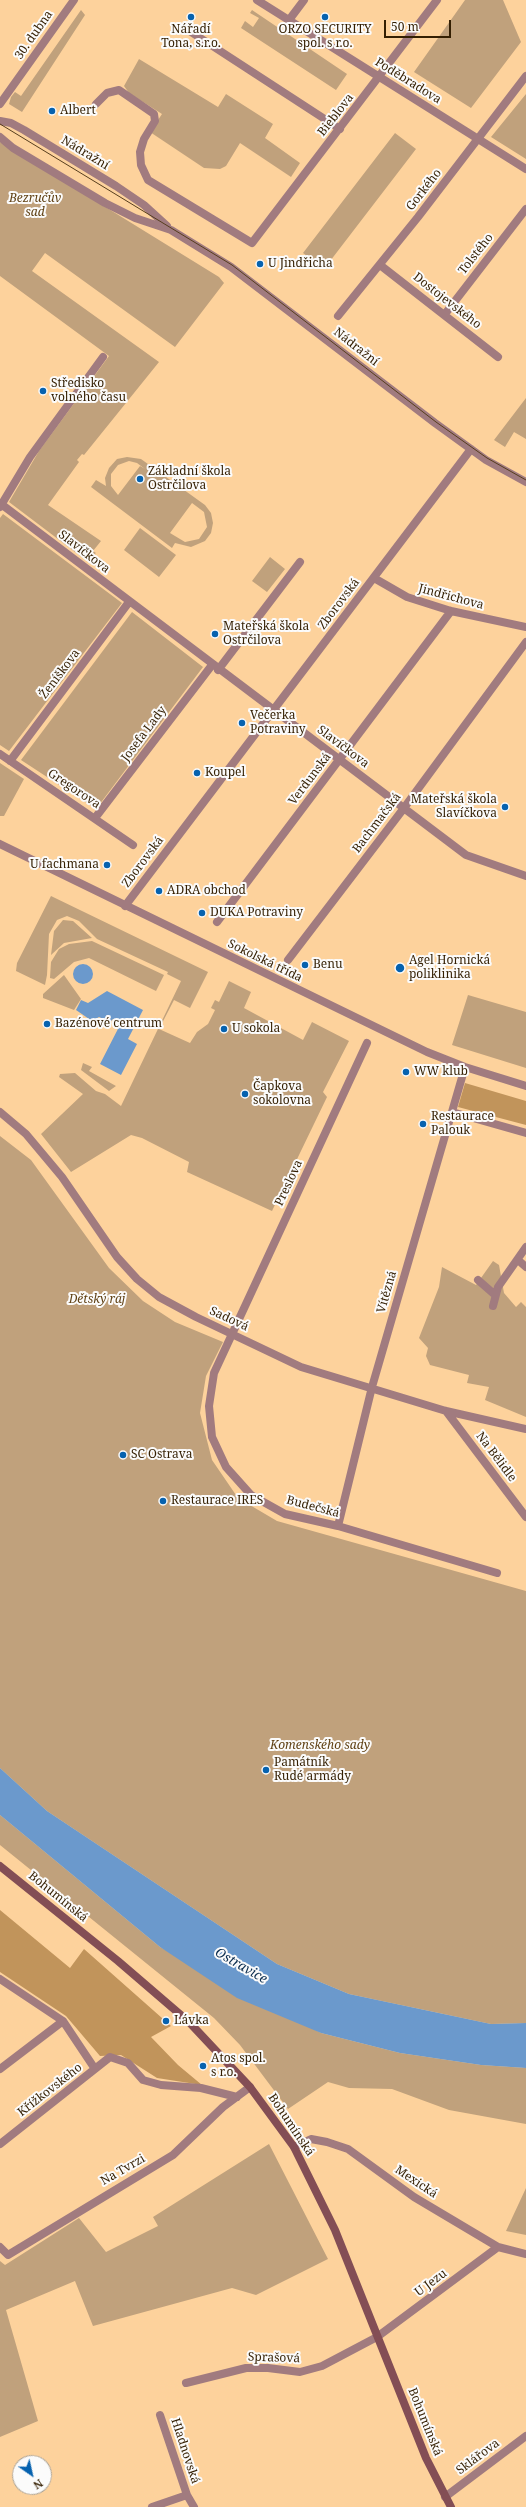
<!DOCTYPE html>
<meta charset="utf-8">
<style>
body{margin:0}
#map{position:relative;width:526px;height:2507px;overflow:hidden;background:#fdd29c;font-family:"Noto Serif",serif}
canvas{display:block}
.north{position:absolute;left:12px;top:2455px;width:40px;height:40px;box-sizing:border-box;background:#fbfbfb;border:1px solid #aba397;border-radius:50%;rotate:146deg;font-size:11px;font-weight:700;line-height:16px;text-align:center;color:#341f02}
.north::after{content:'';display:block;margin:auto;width:14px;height:18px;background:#0662af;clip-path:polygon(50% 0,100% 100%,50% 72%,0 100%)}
.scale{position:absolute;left:384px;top:20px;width:67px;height:18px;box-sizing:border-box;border:2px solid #341f02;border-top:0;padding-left:5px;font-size:12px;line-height:14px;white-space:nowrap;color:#341f02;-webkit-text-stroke:3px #fbfbfb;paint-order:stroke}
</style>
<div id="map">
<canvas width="526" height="2507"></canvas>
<div class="north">N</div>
<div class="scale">50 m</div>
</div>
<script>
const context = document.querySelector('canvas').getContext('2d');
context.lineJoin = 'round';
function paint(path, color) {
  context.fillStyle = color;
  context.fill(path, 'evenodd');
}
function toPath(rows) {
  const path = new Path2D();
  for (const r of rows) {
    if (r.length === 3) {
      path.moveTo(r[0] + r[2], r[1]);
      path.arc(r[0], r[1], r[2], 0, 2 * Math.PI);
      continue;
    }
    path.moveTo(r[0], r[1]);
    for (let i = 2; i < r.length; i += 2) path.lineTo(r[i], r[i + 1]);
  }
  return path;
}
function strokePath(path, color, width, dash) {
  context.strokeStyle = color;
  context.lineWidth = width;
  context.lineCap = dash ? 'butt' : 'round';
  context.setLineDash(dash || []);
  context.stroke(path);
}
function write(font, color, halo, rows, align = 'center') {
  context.font = font + ' "Noto Serif",serif';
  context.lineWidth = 4;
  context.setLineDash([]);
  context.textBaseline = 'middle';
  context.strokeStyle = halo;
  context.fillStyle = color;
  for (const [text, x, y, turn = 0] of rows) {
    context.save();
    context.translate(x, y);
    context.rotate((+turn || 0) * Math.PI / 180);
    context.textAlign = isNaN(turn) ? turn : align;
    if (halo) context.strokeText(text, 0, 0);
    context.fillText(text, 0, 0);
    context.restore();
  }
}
paint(toPath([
 [465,0,503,0,521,42,471,108,414,72],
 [81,10,85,15,22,112,9,104,11,97,15,92,21,96],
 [252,10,347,74,336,90,241,28,245,21,253,27,259,18,250,13],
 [139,59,218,107,226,94,273,124,265,138,300,163,291,177,240,143,226,166,220,169,204,168,150,132,162,114,129,93,124,86],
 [526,94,526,159,491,137],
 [395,133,416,149,324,269,303,253],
 [0,142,219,277,224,283,175,347,45,253,32,271,159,362,84,455,82,454,77,460,79,462,48,505,101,541,93,551,96,553,87,561,9,502,39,451,109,356,0,276],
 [526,398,526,439,514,432,505,447,494,440],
 [127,457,141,459,205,505,211,513,213,523,211,533,205,541,191,547,175,543,172,548,91,487,96,480,106,486,105,478,109,468,117,459],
 [129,461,137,463,145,469,140,466,118,495,111,486,111,474,118,465],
 [192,503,204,512,207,527,199,539,185,542,170,533],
 [3,514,122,603,9,751,0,745,0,518],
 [140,528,176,555,159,577,124,550],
 [270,557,285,569,267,592,252,581],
 [132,612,203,667,96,809,21,760],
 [0,763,24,779,4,816,0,816],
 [51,896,208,972,190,1008,174,1000,159,1029,190,1043,197,1032,208,1024,215,1010,211,1008,215,1000,219,1002,229,981,251,992,244,1008,303,1040,312,1022,349,1041,323,1092,327,1097,272,1211,187,1172,189,1162,142,1138,131,1135,71,1172,41,1134,83,1094,59,1077,60,1074,75,1073,96,1091,105,1094,121,1106,181,981,167,974,168,972,97,939,79,921,67,916,57,920,49,934,47,975,45,985,16,971,17,963],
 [63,920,73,921,92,938,64,943,51,955,54,931],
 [92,941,164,975,156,991,89,958,74,962,54,979,50,978,51,962,59,949,69,944],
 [64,975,81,999,74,1010,43,998,43,994],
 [468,995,526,1012,526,1068,452,1045],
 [83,1063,92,1067,89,1071,116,1086,109,1091,81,1070],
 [0,1136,31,1160,109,1268,143,1301,175,1322,223,1342,206,1376,200,1413,212,1460,238,1498,277,1521,526,1591,526,2023,491,2024,349,1994,277,1964,47,1811,0,1768],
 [493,1261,499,1265,504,1293,516,1307,521,1302,526,1307,526,1417,485,1400,489,1387,467,1383,469,1375,430,1365,426,1356,428,1348,419,1338,439,1287,442,1267,476,1285],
 [0,1815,160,1947,321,2033,400,2053,481,2065,526,2068,526,2124,449,2110,392,2089,349,2088,328,2082,288,2109,240,2045,214,2018,0,1845],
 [269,2144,328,2259,256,2295,232,2288,93,2326,75,2281,6,2310,38,2421,0,2437,0,2261,5,2265,79,2218,106,2252,158,2226,153,2217],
 [526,2188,526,2235,506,2231]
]), '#c0a17c');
paint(toPath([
 [465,1083,526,1101,526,1125,458,1107],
 [0,1910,70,1968,84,1949,171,2026,151,2037,178,2065,202,2085,157,2078,121,2055,100,2056,66,2016,0,1972]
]), '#c1945b');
paint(toPath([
 [83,974,10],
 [107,991,143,1010,128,1039,137,1044,121,1075,100,1064,121,1023,113,1019,110,1022,99,1017,92,1021,76,1010,81,1000,88,1003],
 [0,1768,47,1811,277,1964,349,1994,491,2024,526,2023,526,2068,481,2065,400,2053,321,2033,237,1998,160,1947,0,1815]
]), '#6b99cc');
strokePath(toPath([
 [257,0,526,169],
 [289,20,304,0],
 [191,32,340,129],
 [0,104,74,0],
 [96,104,107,93,119,90,154,114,155,121,144,139,140,152,141,165,148,180,252,243,437,0],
 [0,121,11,123,24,130,116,186,144,205,167,226],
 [0,137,13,148,105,203,135,218,171,230,231,267,435,423,486,460,526,482],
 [380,265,498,357],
 [445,314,526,209],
 [338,316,418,217,526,76],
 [1,504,466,855,526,876],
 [0,507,30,457,103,357],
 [374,578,407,597,451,611,526,627],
 [218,670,300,562],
 [0,754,133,845],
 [10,761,129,602],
 [95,818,212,665],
 [0,844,427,1052,465,1067,526,1086],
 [125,906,471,449],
 [217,922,451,611],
 [288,960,404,808,526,642],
 [367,1043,214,1373,209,1406,212,1437,226,1467,251,1495,285,1514,338,1526,497,1573],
 [0,1112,26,1134,62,1177,117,1257,137,1279,159,1297,196,1317,301,1367,446,1411,526,1429],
 [452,1112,526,1133],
 [518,1260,526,1267],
 [478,1280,494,1294],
 [493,1306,498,1287,526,1247],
 [446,1411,526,1517],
 [338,1526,372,1387,465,1067],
 [0,1979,63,2021,95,2069],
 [0,2069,63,2021],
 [0,2144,110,2057,128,2063,143,2080,161,2085,201,2088,237,2097],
 [294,2147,311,2139,327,2142,348,2149,414,2197,498,2247,526,2254],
 [0,2247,8,2255,173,2155,223,2107,250,2087],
 [186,2383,246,2368,268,2368,300,2372,322,2366,377,2337,498,2247],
 [160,2415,187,2495,194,2507],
 [445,2497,526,2436],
 [152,2507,187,2495]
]), '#a17b7f', 8);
strokePath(toPath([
 [0,1866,118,1961,189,2022,250,2087,294,2147,335,2230,426,2458,451,2507]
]), '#834e55', 8);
strokePath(toPath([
 [0,124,232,265,436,422,487,458,526,480]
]), '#573e1d', 1);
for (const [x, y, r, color] of [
 [191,17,4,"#0662af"],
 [325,17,4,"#0662af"],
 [52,111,4,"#0662af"],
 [260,264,4,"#0662af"],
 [43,391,4,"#0662af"],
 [140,479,4,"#0662af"],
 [215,634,4,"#0662af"],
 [242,723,4,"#0662af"],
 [197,773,4,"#0662af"],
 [505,807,4,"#0662af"],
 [107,865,4,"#0662af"],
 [159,891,4,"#0662af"],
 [202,913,4,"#0662af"],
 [305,965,4,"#0662af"],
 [400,968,5,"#0662af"],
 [47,1024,4,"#0662af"],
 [224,1029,4,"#0662af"],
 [406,1072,4,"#0662af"],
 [245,1094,4,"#0662af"],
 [423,1124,4,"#0662af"],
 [123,1455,4,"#0662af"],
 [163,1501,4,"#0662af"],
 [266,1770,4,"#0662af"],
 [166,2021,4,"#0662af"],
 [203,2066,4,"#0662af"]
]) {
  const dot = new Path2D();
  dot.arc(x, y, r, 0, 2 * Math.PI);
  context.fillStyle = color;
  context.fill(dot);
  strokePath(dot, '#fbfbfb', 1.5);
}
write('12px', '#341f02', '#fbfbfb', [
 ["Nářadí",191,30,"center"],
 ["Tona, s.r.o.",191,44,"center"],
 ["ORZO SECURITY",325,30,"center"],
 ["spol. s r.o.",325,44,"center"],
 ["Albert",60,111],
 ["U Jindřicha",268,264],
 ["Středisko",51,384],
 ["volného času",51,398],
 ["Základní škola",148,472],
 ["Ostrčilova",148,486],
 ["Mateřská škola",223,627],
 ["Ostrčilova",223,641],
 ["Večerka",250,716],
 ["Potraviny",250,730],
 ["Koupel",205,773],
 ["Mateřská škola",497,800,"right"],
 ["Slavíčkova",497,814,"right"],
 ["U fachmana",99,865,"right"],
 ["ADRA obchod",167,891],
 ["DUKA Potraviny",210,913],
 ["Agel Hornická",409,961],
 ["poliklinika",409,975],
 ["Benu",313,965],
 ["Bazénové centrum",55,1024],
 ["U sokola",232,1029],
 ["WW klub",414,1072],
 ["Čapkova",253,1087],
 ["sokolovna",253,1101],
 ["Restaurace",431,1117],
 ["Palouk",431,1131],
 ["SC Ostrava",131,1455],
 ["Restaurace IRES",171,1501],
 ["Památník",274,1763],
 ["Rudé armády",274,1777],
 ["Lávka",174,2021],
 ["Atos spol.",211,2059],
 ["s r.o.",211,2073]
], 'left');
write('12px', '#341f02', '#fbfbfb', [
 ["30. dubna",34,35,-55],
 ["Poděbradova",408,81,32],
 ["Bieblova",336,115,-52],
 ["Nádražní",85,153,31],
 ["Gorkého",424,190,-52],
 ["Tolstého",476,254,-52],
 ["Dostojevského",447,301,38],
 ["Nádražní",356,347,38],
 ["Slavíčkova",84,552,38],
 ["Jindřichova",451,597,15],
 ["Zborovská",339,604,-53],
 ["Ženíškova",60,674,-53],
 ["Josefa Lady",144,734,-53],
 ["Slavíčkova",343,747,37],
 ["Verdunská",310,779,-53],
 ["Gregorova",74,789,34],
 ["Bachmačská",377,823,-53],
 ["Zborovská",143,862,-53],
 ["Sokolská třída",265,961,26],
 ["Preslova",289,1183,-65],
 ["Vítězná",387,1292,-74],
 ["Sadová",229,1319,25],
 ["Na Bělidle",496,1457,53],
 ["Budečská",313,1507,15],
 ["Bohumínská",58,1897,39],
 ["Křížkovského",50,2090,-38],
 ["Bohumínská",291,2125,56],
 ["Na Tvrzi",123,2170,-30],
 ["Mexická",416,2182,34],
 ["U Jezu",431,2283,-37],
 ["Sprašová",274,2358,2],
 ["Bohumínská",425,2422,68],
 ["Hladnovská",185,2451,72],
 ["Sklářova",478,2457,-37]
]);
write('italic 12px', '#604114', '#fbfbfb', [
 ["Bezručův",35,199],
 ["sad",35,213],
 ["Dětský ráj",97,1300],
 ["Komenského sady",320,1746]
]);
write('italic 13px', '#0a2c4e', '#fbfbfb', [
 ["Ostravice",241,1966,30]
]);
</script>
